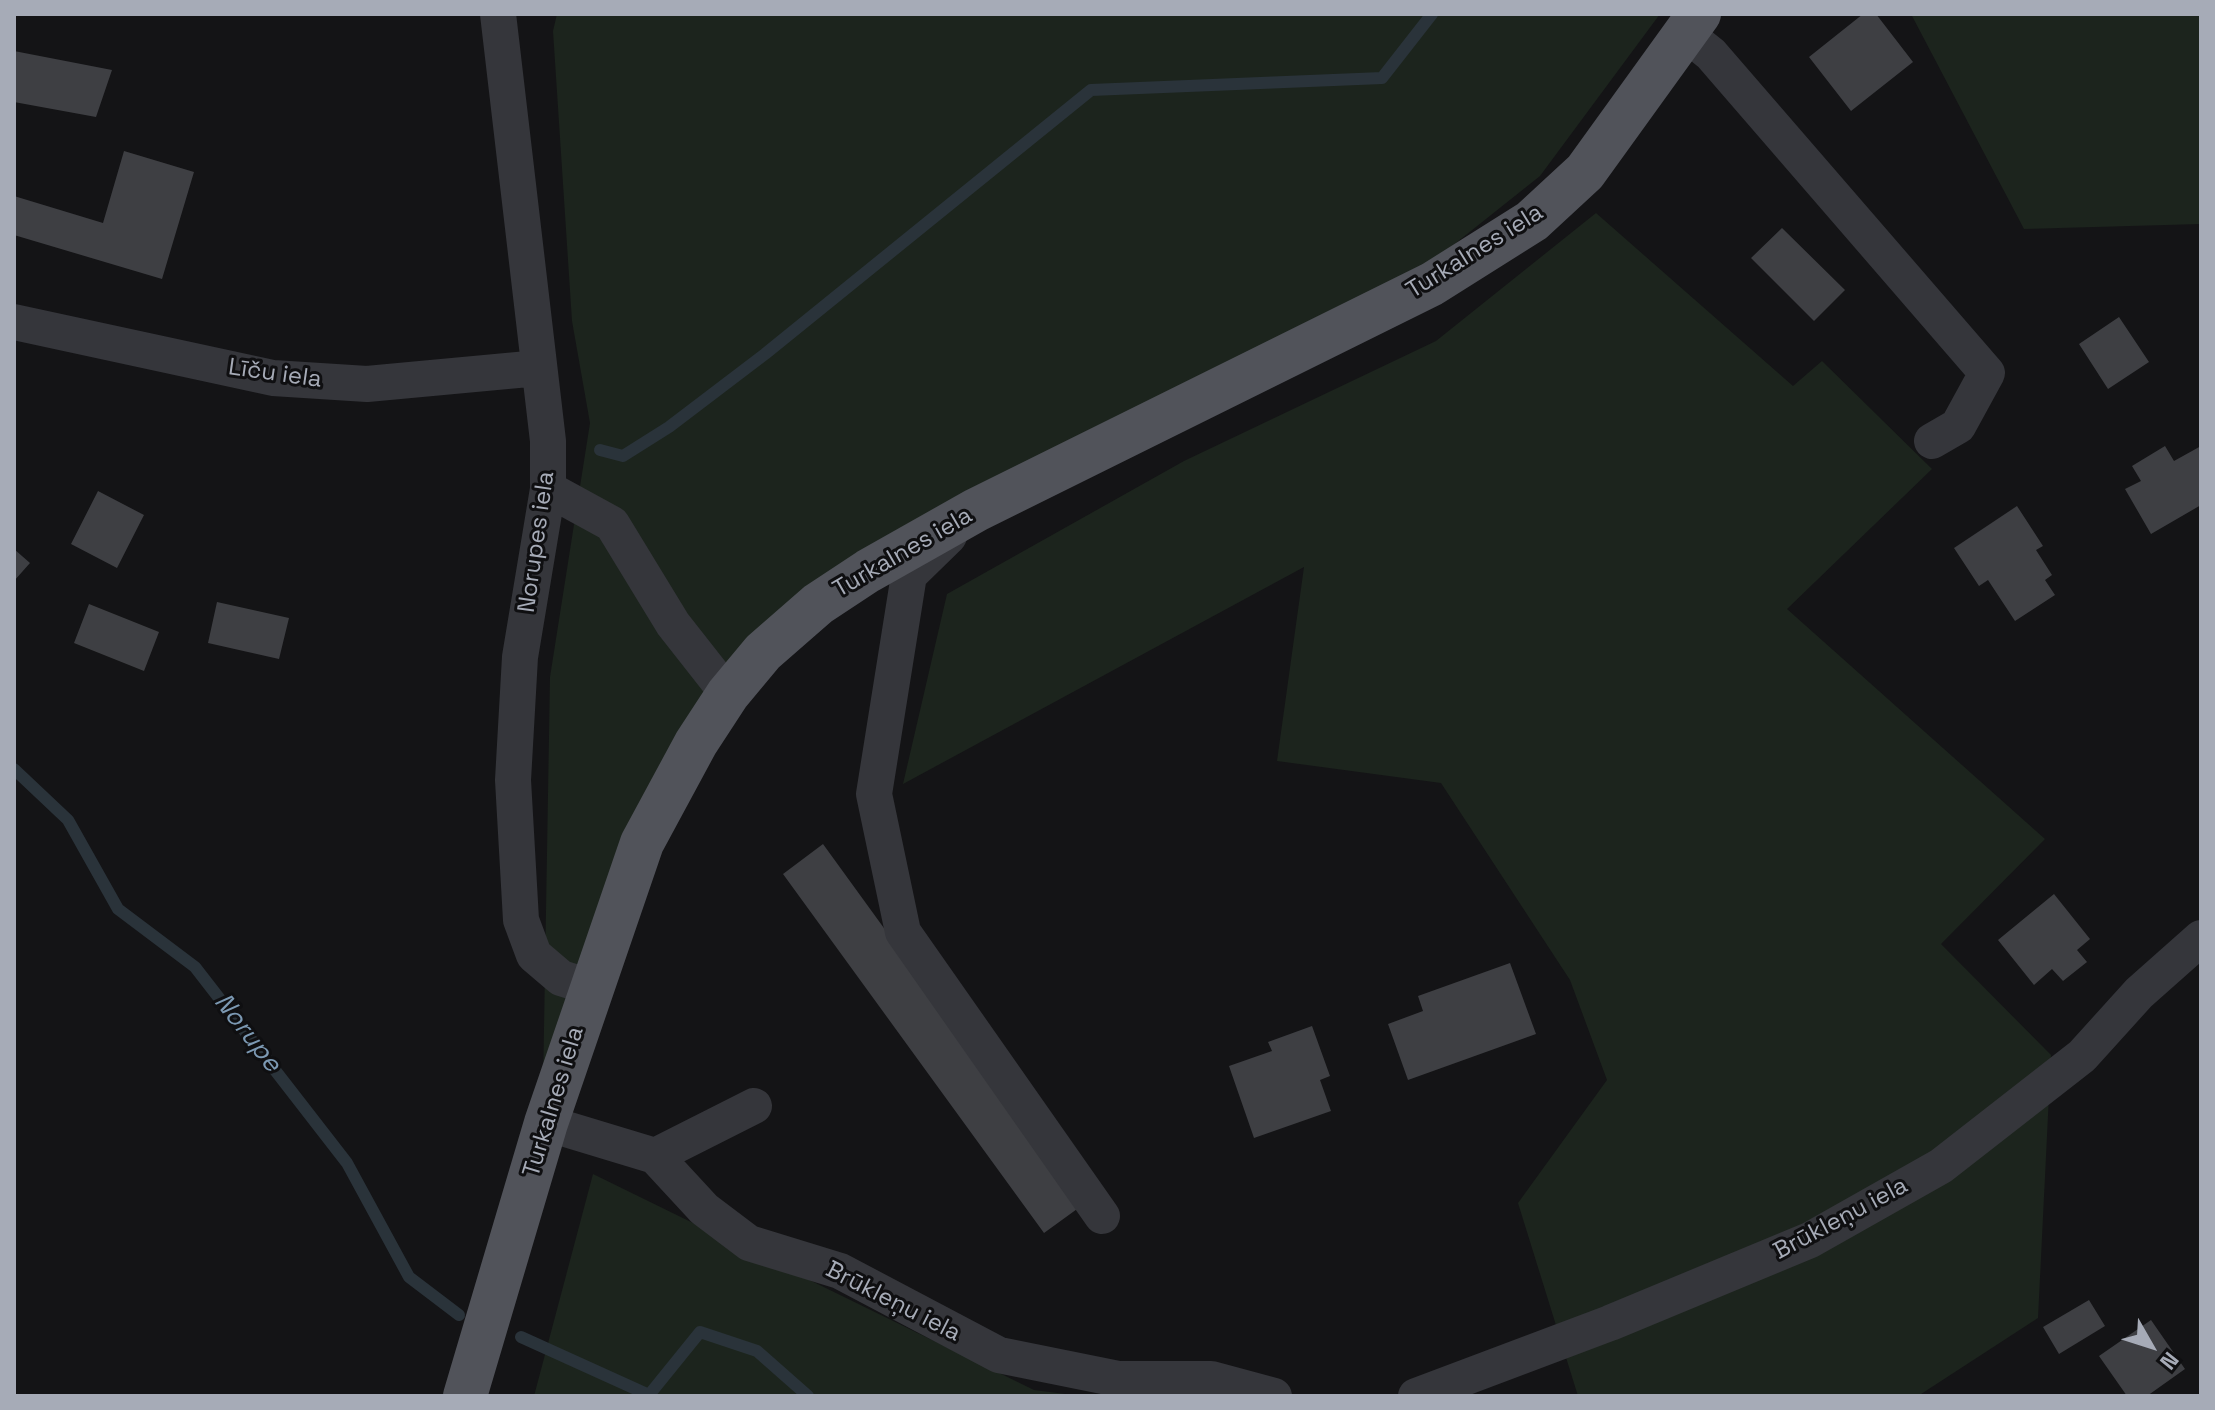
<!DOCTYPE html>
<meta charset="utf-8">
<style>
body{margin:0}
#map{position:relative;width:2215px;height:1410px;overflow:hidden;background:#141416;font-family:"Space Grotesk",sans-serif}
canvas{display:block}
.frame{position:absolute;inset:0;border:16px solid #a6abb7;pointer-events:none}
.north{position:absolute;left:2111px;top:1306px;width:80px;height:80px;-webkit-text-stroke:6px #0f0f11;paint-order:stroke;rotate:129deg;font-size:22px;font-weight:700;line-height:32px;text-align:center;color:#a6abb7}
.north::after{content:'';display:block;margin:auto;width:28px;height:36px;background:#a6abb7;clip-path:polygon(50% 0,100% 100%,50% 72%,0 100%)}
</style>
<div id="map">
<canvas width="2215" height="1410"></canvas>
<div class="frame"></div>
<div class="north">N</div>
</div>
<script>
const context = document.querySelector('canvas').getContext('2d');
context.lineJoin = 'round';
function paint(path, color) {
  context.fillStyle = color;
  context.fill(path, 'evenodd');
}
function toPath(rows) {
  const path = new Path2D();
  for (const r of rows) {
    path.moveTo(r[0], r[1]);
    for (let i = 2; i < r.length; i += 2) path.lineTo(r[i], r[i + 1]);
  }
  return path;
}
function strokePath(path, color, width, dash) {
  context.strokeStyle = color;
  context.lineWidth = width;
  context.lineCap = dash ? 'butt' : 'round';
  context.setLineDash(dash || []);
  context.stroke(path);
}
function write(font, color, halo, rows, align = 'center') {
  context.font = font + ' "Space Grotesk",sans-serif';
  context.lineWidth = 6;
  context.setLineDash([]);
  context.textBaseline = 'middle';
  context.strokeStyle = halo;
  context.fillStyle = color;
  for (const [text, x, y, turn = 0] of rows) {
    context.save();
    context.translate(x, y);
    context.rotate((+turn || 0) * Math.PI / 180);
    context.textAlign = isNaN(turn) ? turn : align;
    if (halo) context.strokeText(text, 0, 0);
    context.fillText(text, 0, 0);
    context.restore();
  }
}
paint(toPath([
 [557,14,1660,14,1540,176,1398,289,788,611,641,808,543,1086,550,677,590,423,572,321,553,31],
 [1911,14,2201,14,2201,224,2024,229],
 [1596,213,1793,386,1822,361,1932,469,1787,609,2045,839,1941,944,2051,1055,2038,1318,1918,1396,1578,1396,1518,1203,1607,1080,1570,980,1441,783,1277,761,1304,567,903,784,947,594,1184,461,1436,341],
 [593,1174,1034,1390,1081,1396,534,1396]
]), '#1c241d');
strokePath(toPath([
 [600,450,623,456,669,427,765,354,1091,90,1382,78,1432,14],
 [14,769,68,820,118,909,195,967,347,1163,409,1277,459,1315],
 [521,1337,649,1395,700,1332,757,1351,808,1396]
]), '#2a333a', 12);
paint(toPath([
 [1863,14,1876,14,1913,62,1851,111,1809,57],
 [14,51,112,70,96,117,14,102],
 [124,151,194,172,162,279,14,235,14,196,103,223],
 [1782,228,1845,290,1814,321,1751,258],
 [2119,317,2149,362,2108,389,2079,344],
 [2165,446,2174,461,2201,446,2201,505,2151,534,2125,489,2141,481,2132,466],
 [98,491,144,515,117,568,71,544],
 [2017,506,2043,546,2036,550,2052,575,2045,580,2055,595,2015,621,1988,580,1979,586,1954,548],
 [14,549,30,563,14,581],
 [217,602,289,618,279,659,208,643],
 [89,604,159,632,144,671,74,643],
 [823,844,1084,1204,1044,1233,783,874],
 [2054,894,2090,939,2077,950,2087,962,2063,981,2052,969,2034,985,1998,940],
 [1510,963,1536,1034,1408,1080,1388,1024,1423,1011,1418,996],
 [1312,1026,1330,1076,1320,1080,1331,1111,1254,1138,1229,1066,1272,1051,1268,1042],
 [2089,1300,2105,1326,2059,1354,2043,1327],
 [2151,1320,2185,1369,2147,1396,2127,1396,2099,1356]
]), '#3e3f43');
strokePath(toPath([
 [498,14,548,441,548,489,520,657,513,780,521,920,534,955,561,978,590,987],
 [1686,34,1711,54,1987,373,1958,426,1932,441],
 [14,322,273,378,367,384,539,368],
 [548,489,612,524,673,624,728,694],
 [949,536,909,575,874,794,903,932,1102,1216],
 [546,1123,655,1156,704,1209,749,1243,840,1271,999,1355,1118,1379,1211,1379,1274,1396],
 [655,1156,754,1106],
 [1416,1396,1610,1323,1810,1240,1941,1166,2082,1056,2139,993,2201,938]
]), '#35363b', 36);
strokePath(toPath([
 [465,1396,546,1123,642,843,696,743,728,694,763,652,818,604,868,571,976,510,1432,284,1532,221,1585,172,1699,14]
]), '#51535a', 44);
write('24px', '#a6abb7', '#0f0f11', [
 ["Turkalnes iela",1475,252,-32],
 ["Līču iela",275,374,8],
 ["Norupes iela",537,542,-82],
 ["Turkalnes iela",903,553,-30],
 ["Turkalnes iela",554,1102,-73],
 ["Brūkleņu iela",1841,1219,-28],
 ["Brūkleņu iela",893,1302,27]
]);
write('italic 26px', '#7c99b3', '#0f0f11', [
 ["Norupe",247,1033,52]
]);
</script>
